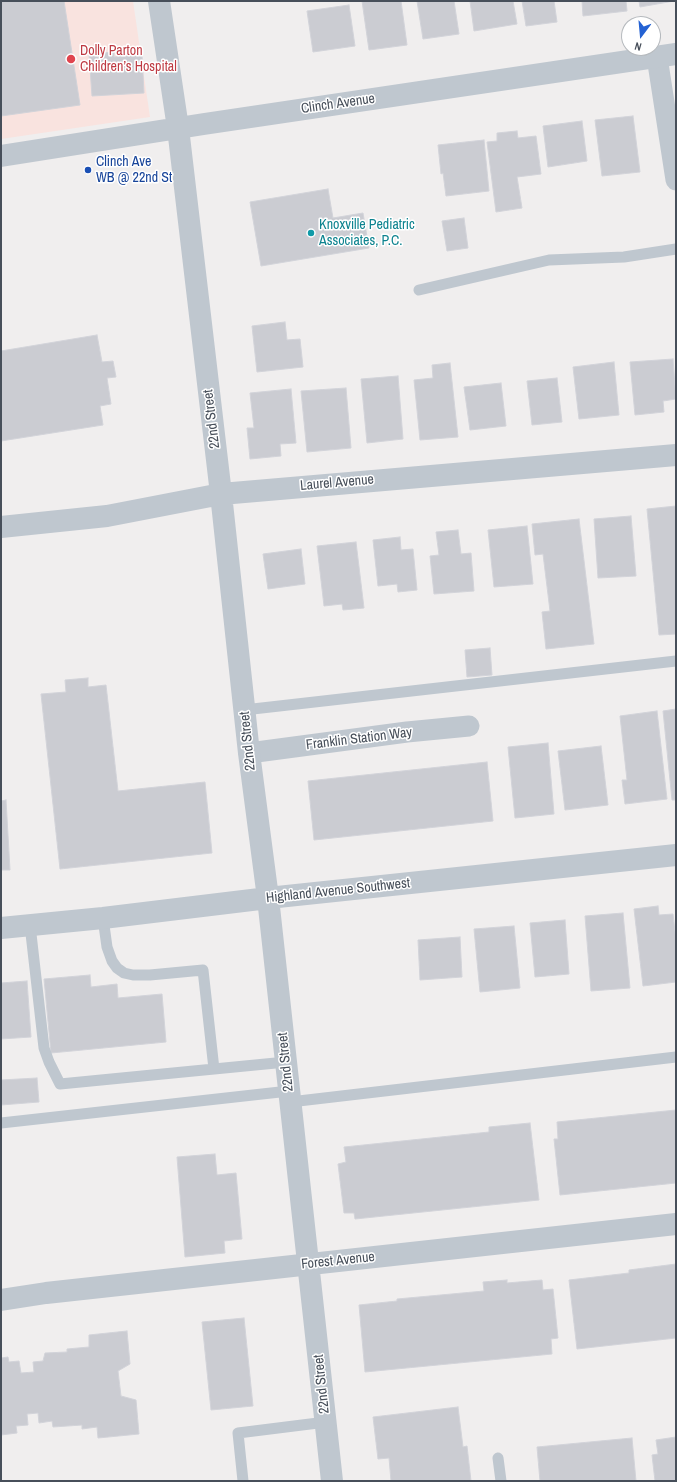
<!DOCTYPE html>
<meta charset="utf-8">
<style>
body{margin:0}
#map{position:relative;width:677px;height:1482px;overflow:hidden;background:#f0eeee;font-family:"Archivo Narrow",sans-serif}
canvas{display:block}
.frame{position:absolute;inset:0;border:2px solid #474f5a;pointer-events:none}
.north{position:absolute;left:621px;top:16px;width:40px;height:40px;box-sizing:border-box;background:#fff;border:1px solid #b5b9bd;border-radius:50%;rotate:196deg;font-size:11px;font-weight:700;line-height:16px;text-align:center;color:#474f5a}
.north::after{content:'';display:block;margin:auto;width:14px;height:18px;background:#2462d3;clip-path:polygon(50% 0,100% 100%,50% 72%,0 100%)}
</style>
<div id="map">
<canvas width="677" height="1482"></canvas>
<div class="frame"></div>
<div class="north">N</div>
</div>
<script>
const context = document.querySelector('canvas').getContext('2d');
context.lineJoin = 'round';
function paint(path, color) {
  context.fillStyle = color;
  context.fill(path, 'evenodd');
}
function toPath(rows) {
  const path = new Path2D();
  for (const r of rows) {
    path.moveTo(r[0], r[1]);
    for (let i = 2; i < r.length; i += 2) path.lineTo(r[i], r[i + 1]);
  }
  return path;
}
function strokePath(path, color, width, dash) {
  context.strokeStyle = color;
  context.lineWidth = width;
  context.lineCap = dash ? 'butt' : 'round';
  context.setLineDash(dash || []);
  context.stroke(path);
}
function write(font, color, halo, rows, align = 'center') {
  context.font = font + ' "Archivo Narrow",sans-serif';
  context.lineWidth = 3;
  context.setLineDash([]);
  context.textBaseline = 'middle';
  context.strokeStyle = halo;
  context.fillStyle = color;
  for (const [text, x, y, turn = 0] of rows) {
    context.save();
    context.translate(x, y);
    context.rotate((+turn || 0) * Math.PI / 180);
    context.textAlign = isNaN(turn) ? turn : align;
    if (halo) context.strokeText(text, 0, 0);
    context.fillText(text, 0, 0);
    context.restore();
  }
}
paint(toPath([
 [1,1,133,1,150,117,1,139]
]), '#f9e3df');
const building = toPath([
 [1,1,64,1,80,105,1,116,1,1],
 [362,1,401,1,407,45,369,50,362,1],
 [417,1,454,1,459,34,423,39,417,1],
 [470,1,513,1,517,24,474,31,470,1],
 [522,1,554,1,557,22,526,26,522,1],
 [582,1,626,1,627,11,583,16,582,1],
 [639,1,674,1,640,7,639,1],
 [349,5,355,46,313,52,307,11,349,5],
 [114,52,114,57,142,55,144,93,92,96,89,54,114,52],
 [633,116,640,172,602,176,595,120,633,116],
 [582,121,587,161,548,167,543,126,582,121],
 [517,131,518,138,536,136,541,174,517,177,522,208,496,212,487,142,497,141,497,133,517,131],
 [484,140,489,191,446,196,443,173,441,174,438,145,484,140],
 [328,189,333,218,363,213,369,248,261,266,250,202,328,189],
 [464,218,468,248,447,251,442,221,464,218],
 [285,322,287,340,300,339,303,367,257,372,252,326,285,322],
 [97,335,102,362,113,361,116,377,107,378,111,404,100,406,103,425,1,441,1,351,97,335],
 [673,359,676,399,663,401,664,412,635,415,630,362,673,359],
 [614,362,619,415,579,419,573,367,614,362],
 [450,363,458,437,420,440,414,380,433,378,432,365,450,363],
 [398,376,403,439,367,443,361,379,398,376],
 [557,378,562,422,532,425,527,381,557,378],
 [501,383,506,426,470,430,464,387,501,383],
 [346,388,351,448,307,452,301,391,346,388],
 [291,389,296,443,280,444,281,456,250,459,247,428,254,428,250,393,291,389],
 [676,506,676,634,659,635,647,509,676,506],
 [631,516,636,576,598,578,594,519,631,516],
 [579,519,594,644,546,649,542,612,550,611,543,554,535,555,532,524,579,519],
 [527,526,533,584,494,587,488,530,527,526],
 [458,530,461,554,471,553,474,591,434,594,430,556,439,555,436,532,458,530],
 [400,537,401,550,413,549,417,590,398,592,397,584,378,586,373,540,400,537],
 [356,542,364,608,343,610,342,604,324,606,317,546,356,542],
 [301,549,305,584,268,589,263,554,301,549],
 [490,648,492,675,467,677,465,650,490,648],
 [88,678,88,687,106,685,118,791,205,782,212,853,60,869,41,694,66,692,65,680,88,678],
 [676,709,676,800,672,800,663,711,676,709],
 [657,711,667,799,625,804,622,780,627,780,620,716,657,711],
 [548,743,554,814,515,818,508,747,548,743],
 [601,746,608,805,565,810,558,751,601,746],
 [487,762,493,821,314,840,308,781,487,762],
 [6,800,10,870,1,870,1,801,6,800],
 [658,906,659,915,673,914,676,940,676,982,643,986,634,909,658,906],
 [623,913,630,988,591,991,585,916,623,913],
 [565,920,569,974,535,977,530,923,565,920],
 [514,926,520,988,480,992,474,929,514,926],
 [460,937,462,977,420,980,418,940,460,937],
 [90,975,91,987,117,984,118,998,162,994,166,1042,51,1053,44,979,90,975],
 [27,981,31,1037,1,1039,1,983,27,981],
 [37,1078,39,1102,1,1105,1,1080,37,1078],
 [676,1110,676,1183,560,1195,554,1139,558,1139,557,1122,676,1110],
 [530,1123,539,1200,355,1219,354,1213,344,1213,338,1164,346,1162,344,1147,489,1132,489,1127,530,1123],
 [215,1154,217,1175,236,1173,242,1239,224,1241,225,1253,185,1257,177,1157,215,1154],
 [676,1264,676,1338,577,1349,569,1280,629,1273,629,1270,676,1264],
 [507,1280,507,1283,542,1280,543,1290,553,1289,558,1338,551,1339,552,1354,365,1372,359,1305,397,1301,397,1299,484,1291,483,1282,507,1280],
 [244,1318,253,1406,211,1410,202,1322,244,1318],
 [127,1331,130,1364,118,1371,121,1396,136,1400,139,1434,98,1438,97,1427,82,1429,82,1425,53,1427,52,1421,39,1423,38,1413,27,1414,28,1425,16,1426,17,1433,1,1435,1,1358,8,1357,9,1362,19,1361,21,1373,34,1372,33,1362,43,1361,45,1353,67,1352,67,1349,89,1347,89,1335,127,1331],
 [458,1407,463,1447,467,1446,471,1481,391,1481,389,1458,378,1459,373,1417,458,1407],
 [676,1437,676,1481,655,1481,652,1455,658,1454,656,1440,676,1437],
 [632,1438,636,1481,540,1481,537,1447,632,1438]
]);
paint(building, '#cbccd2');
strokePath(building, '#d2d3d9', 1);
strokePath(toPath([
 [419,290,549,260,624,257,676,249],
 [244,710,676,661],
 [103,918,107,947,112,961,117,968,124,973,133,975,150,975,203,970,214,1069],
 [30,925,44,1048,49,1062,60,1084,286,1062],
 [290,1102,676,1057],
 [1,1123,289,1091],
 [498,1458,501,1481],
 [243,1481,238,1433,326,1422]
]), '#bfc7cf', 11);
strokePath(toPath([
 [657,57,676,180],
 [249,753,407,732,469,726]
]), '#bfc7cf', 21);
strokePath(toPath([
 [159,1,178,128,221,494,249,753,268,898,332,1481],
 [1,156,204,124,676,54],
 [1,527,107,516,221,494,676,455],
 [1,928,103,918,268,898,676,855],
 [1,1300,46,1293,676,1224]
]), '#bfc7cf', 22);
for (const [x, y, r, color] of [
 [71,59,5,"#e0444e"],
 [88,170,4,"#1a4fb4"],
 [311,233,4,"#0f9aa8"]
]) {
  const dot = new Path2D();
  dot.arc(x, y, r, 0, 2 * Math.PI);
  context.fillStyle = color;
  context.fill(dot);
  strokePath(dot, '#fff', 1.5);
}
write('14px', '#be3a42', '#fff', [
 ["Dolly Parton",80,51],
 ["Children’s Hospital",80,67]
], 'left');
write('14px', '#474f5a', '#fff', [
 ["Clinch Avenue",338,104,-8],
 ["22nd Street",212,419,-97],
 ["Laurel Avenue",337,483,-5],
 ["Franklin Station Way",359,739,-7],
 ["22nd Street",248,741,-96],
 ["Highland Avenue Southwest",338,891,-6],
 ["22nd Street",286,1062,-96],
 ["Forest Avenue",338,1261,-6],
 ["22nd Street",322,1384,-96]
]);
write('14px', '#164399', '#fff', [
 ["Clinch Ave",96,162],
 ["WB @ 22nd St",96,178]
], 'left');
write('14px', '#0d838f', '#fff', [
 ["Knoxville Pediatric",319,225],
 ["Associates, P.C.",319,241]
], 'left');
</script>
